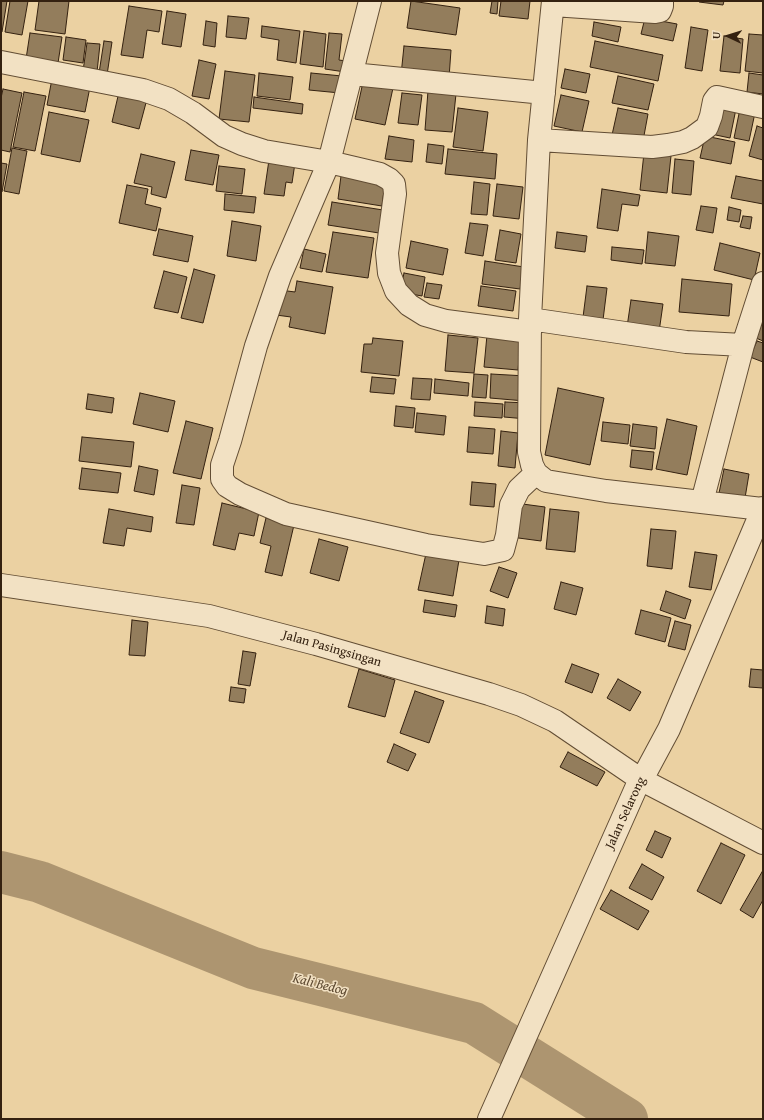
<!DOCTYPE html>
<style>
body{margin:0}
#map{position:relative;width:764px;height:1120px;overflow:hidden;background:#ebd1a2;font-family:"Gentium Book Plus",serif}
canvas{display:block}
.frame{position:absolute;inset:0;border:2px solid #342110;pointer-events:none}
.north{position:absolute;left:708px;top:16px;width:40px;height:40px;-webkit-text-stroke:3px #f2e1c3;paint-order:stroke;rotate:274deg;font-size:11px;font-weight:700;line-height:16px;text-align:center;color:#342110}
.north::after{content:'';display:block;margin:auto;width:14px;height:18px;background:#342110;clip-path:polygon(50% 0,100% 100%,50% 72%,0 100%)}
</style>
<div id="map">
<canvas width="764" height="1120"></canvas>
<div class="frame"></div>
<div class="north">U</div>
</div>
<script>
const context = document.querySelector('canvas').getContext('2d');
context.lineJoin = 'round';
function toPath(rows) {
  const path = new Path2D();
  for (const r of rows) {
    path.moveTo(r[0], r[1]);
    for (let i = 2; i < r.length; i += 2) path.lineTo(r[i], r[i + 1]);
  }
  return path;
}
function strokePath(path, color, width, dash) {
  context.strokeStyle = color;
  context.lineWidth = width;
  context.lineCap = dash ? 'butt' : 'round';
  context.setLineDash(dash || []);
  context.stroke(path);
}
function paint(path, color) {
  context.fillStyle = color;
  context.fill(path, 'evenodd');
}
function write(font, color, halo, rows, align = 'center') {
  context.font = font + ' "Gentium Book Plus",serif';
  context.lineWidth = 3;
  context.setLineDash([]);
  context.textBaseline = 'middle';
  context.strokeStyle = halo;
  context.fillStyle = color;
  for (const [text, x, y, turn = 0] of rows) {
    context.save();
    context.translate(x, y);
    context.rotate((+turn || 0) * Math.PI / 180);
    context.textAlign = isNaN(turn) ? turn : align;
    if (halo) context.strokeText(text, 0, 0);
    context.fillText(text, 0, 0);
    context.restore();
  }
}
strokePath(toPath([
 [1,872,40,882,253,968,474,1023,627,1119]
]), '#ad9570', 42);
const building = toPath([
 [1,1,7,1,2,32,1,32,1,1],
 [10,1,28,1,22,35,5,32,10,1],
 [39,1,69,1,65,34,35,30,39,1],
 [411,1,460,8,456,35,407,28,411,1],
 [492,1,498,1,497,14,490,13,492,1],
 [501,1,530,1,528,19,499,16,501,1],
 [700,1,724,1,723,5,699,2,700,1],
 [129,6,162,11,159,32,147,30,143,58,121,55,129,6],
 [167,11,186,14,181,47,162,44,167,11],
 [228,16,249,18,246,39,226,37,228,16],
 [645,18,677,24,673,41,641,34,645,18],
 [206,21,217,23,215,47,203,45,206,21],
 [594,22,621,27,618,42,592,36,594,22],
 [262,26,300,31,296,63,277,60,279,40,261,37,262,26],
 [691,27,708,30,702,71,685,68,691,27],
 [304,31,326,34,323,67,300,64,304,31],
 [30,33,62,37,58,63,26,59,30,33],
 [329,33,342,34,339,60,346,61,345,72,325,69,329,33],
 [749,34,763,35,763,73,745,71,749,34],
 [724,36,743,39,740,73,720,71,724,36],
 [66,37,86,40,83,63,63,60,66,37],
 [104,41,112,42,107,75,99,73,104,41],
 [595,41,663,55,658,81,590,67,595,41],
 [87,43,100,44,97,72,83,71,87,43],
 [404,46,451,50,449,78,401,75,404,46],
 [199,60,216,64,209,99,192,96,199,60],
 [565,69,590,74,586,93,561,88,565,69],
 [225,71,255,75,249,122,219,119,225,71],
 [259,73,293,77,290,100,257,96,259,73],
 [311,73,342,76,340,93,309,90,311,73],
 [749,73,763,75,763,94,747,92,749,73],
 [618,76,654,84,648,110,612,103,618,76],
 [52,79,90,87,85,112,47,105,52,79],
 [363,82,393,88,385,125,355,119,363,82],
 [3,89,22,93,10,152,1,150,1,98,3,89],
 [428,91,456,94,452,132,425,130,428,91],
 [24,92,46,96,35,151,13,147,24,92],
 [119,92,147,99,139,129,112,122,119,92],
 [402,93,422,95,418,125,398,123,402,93],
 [561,95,589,101,582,132,554,126,561,95],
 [254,97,303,104,302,114,253,108,254,97],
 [718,100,737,104,730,138,711,134,718,100],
 [741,104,756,108,749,141,734,138,741,104],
 [458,108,488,112,483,151,453,147,458,108],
 [618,108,648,114,643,141,612,135,618,108],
 [49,112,89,120,80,162,41,154,49,112],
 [757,126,763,128,763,160,749,156,757,126],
 [389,136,414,140,412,162,385,159,389,136],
 [705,136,735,142,731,164,700,158,705,136],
 [428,144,444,146,442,164,426,162,428,144],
 [12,148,27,151,19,194,4,191,12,148],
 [448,149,497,154,495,179,445,174,448,149],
 [191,150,219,155,213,185,185,180,191,150],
 [644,153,671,156,667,193,640,190,644,153],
 [141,154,175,162,166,198,151,194,152,187,134,183,141,154],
 [675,159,694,161,691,195,672,193,675,159],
 [269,160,295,163,292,183,286,182,284,196,264,194,269,160],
 [1,163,7,164,2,192,1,192,1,163],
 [219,166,245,169,242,194,216,191,219,166],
 [341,176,385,183,382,206,338,199,341,176],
 [736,176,763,181,763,204,731,198,736,176],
 [474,182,490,184,487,215,471,214,474,182],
 [497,184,523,187,519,219,493,216,497,184],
 [127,185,148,189,145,204,161,208,156,231,119,223,127,185],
 [602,189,640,195,638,206,622,204,618,231,597,228,602,189],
 [225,194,256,197,254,213,224,210,225,194],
 [332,202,383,210,379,233,328,225,332,202],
 [701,206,717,208,713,233,696,230,701,206],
 [729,207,741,210,739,222,727,220,729,207],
 [743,216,752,217,750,229,740,227,743,216],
 [232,221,261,226,256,261,227,256,232,221],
 [470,223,488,225,483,256,465,253,470,223],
 [159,229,193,236,188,262,153,255,159,229],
 [500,230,521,234,516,263,495,260,500,230],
 [333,232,374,238,368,278,326,272,333,232],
 [557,232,587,236,585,252,555,248,557,232],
 [648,232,679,236,675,266,645,263,648,232],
 [411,241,448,249,443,275,406,268,411,241],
 [720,243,760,253,754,280,714,270,720,243],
 [612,247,644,250,642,264,611,260,612,247],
 [304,249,326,254,322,272,300,268,304,249],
 [485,261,524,267,520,289,482,284,485,261],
 [194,269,215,275,203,323,181,318,194,269],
 [164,271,187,277,178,313,154,308,164,271],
 [404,273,425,277,422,296,400,292,404,273],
 [682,279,732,284,729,316,679,312,682,279],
 [297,281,333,287,325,334,289,327,291,317,276,315,280,290,295,292,297,281],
 [427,283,442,285,439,299,424,297,427,283],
 [481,286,516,291,513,311,478,306,481,286],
 [587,286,607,288,602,328,582,325,587,286],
 [631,300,663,304,659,332,627,327,631,300],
 [763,320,763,341,756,338,763,320],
 [448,335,478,338,474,373,445,371,448,335],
 [487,335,521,338,518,370,484,367,487,335],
 [373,338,403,341,399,376,361,372,364,344,372,344,373,338],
 [757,341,763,343,763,362,750,357,757,341],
 [474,374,488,375,486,398,472,397,474,374],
 [491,374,526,376,525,401,490,398,491,374],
 [372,377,396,379,394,394,370,392,372,377],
 [413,378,432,379,430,400,411,399,413,378],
 [435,379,469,383,468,396,434,393,435,379],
 [558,388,604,398,590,465,545,455,558,388],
 [140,393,175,401,168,432,133,424,140,393],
 [88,394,114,398,112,413,86,409,88,394],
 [475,402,503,404,502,418,474,416,475,402],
 [505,402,528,403,527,419,504,417,505,402],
 [396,406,415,408,413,428,394,426,396,406],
 [417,413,446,416,444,435,415,432,417,413],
 [667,419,697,426,687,475,656,469,667,419],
 [186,421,213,428,201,479,173,473,186,421],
 [603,422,630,425,628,444,601,441,603,422],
 [633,424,657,427,655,449,630,446,633,424],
 [469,427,495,429,493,454,467,452,469,427],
 [501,431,518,433,515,468,498,466,501,431],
 [82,437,134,442,131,467,79,461,82,437],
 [632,450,654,452,652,470,630,467,632,450],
 [139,466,158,470,154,495,134,491,139,466],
 [82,468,121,473,118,493,79,489,82,468],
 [724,469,749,474,745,498,719,493,724,469],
 [472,482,496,484,494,507,470,505,472,482],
 [182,485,200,488,194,525,176,523,182,485],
 [222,503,259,512,254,536,239,533,235,550,213,545,222,503],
 [515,503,545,507,541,541,511,537,515,503],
 [109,509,153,517,151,532,127,528,124,546,103,543,109,509],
 [550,509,579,512,575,552,546,549,550,509],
 [266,518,294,525,282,576,265,572,271,546,260,543,266,518],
 [651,529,676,531,672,569,647,566,651,529],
 [319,539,348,547,339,581,310,573,319,539],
 [427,549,460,554,453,596,418,590,427,549],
 [695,552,717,555,711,590,689,587,695,552],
 [499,567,517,573,508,598,490,591,499,567],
 [561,582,583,588,576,615,554,609,561,582],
 [666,591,691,600,685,619,660,610,666,591],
 [425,600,457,605,455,617,423,612,425,600],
 [487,606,505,609,503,626,485,623,487,606],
 [641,610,671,618,665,642,635,634,641,610],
 [132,620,148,622,145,656,129,655,132,620],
 [675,621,691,625,685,650,668,646,675,621],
 [243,651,256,653,250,686,238,684,243,651],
 [572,664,599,674,592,693,565,682,572,664],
 [359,669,395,680,385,717,348,707,359,669],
 [751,669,763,670,763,688,749,687,751,669],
 [618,679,641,692,630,711,607,698,618,679],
 [231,687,246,689,244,703,229,701,231,687],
 [415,691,444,701,429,743,400,733,415,691],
 [394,744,416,754,408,771,387,762,394,744],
 [568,752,605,772,597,786,560,767,568,752],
 [655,831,671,838,662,858,646,850,655,831],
 [721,843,745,855,721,904,697,891,721,843],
 [642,864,664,877,652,900,629,888,642,864],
 [762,872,763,872,763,900,753,918,740,910,762,872],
 [611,890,649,911,638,930,600,909,611,890]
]);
paint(building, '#937d5c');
strokePath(building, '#342110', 1);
const minor = toPath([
 [370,1,329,162,280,276,256,346,230,441,222,465,222,479,227,486,240,494,286,514,426,545,484,554,503,550,507,535,511,505,519,489,536,473],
 [553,1,539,140,530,319,529,452,532,465,536,473,546,481,606,491,762,509],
 [553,5,655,12,660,11,662,6,662,1],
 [1,62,143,90,169,99,193,113,224,136,242,144,264,151,329,162,380,174,389,179,394,184,395,194,387,253,389,273,396,291,409,305,425,315,446,321,530,332],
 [352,74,544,93],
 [539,140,652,147,668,145,683,142,692,138,707,127,711,116,714,101,717,97,763,107],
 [530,319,686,342,743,345],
 [702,502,743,345,763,283],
 [1,585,209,616,316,644,489,694,521,705,555,721,640,779,763,843],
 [489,1119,640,779,647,770,669,729,763,508]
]);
strokePath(minor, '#624d34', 24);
strokePath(minor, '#f2e1c3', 22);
write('13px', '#342110', '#f2e1c3', [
 ["Jalan Pasingsingan",332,649,16],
 ["Jalan Selarong",626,813,-65]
]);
write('italic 14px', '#5e4a32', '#f2e1c3', [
 ["Kali Bedog",320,985,14]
]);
</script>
